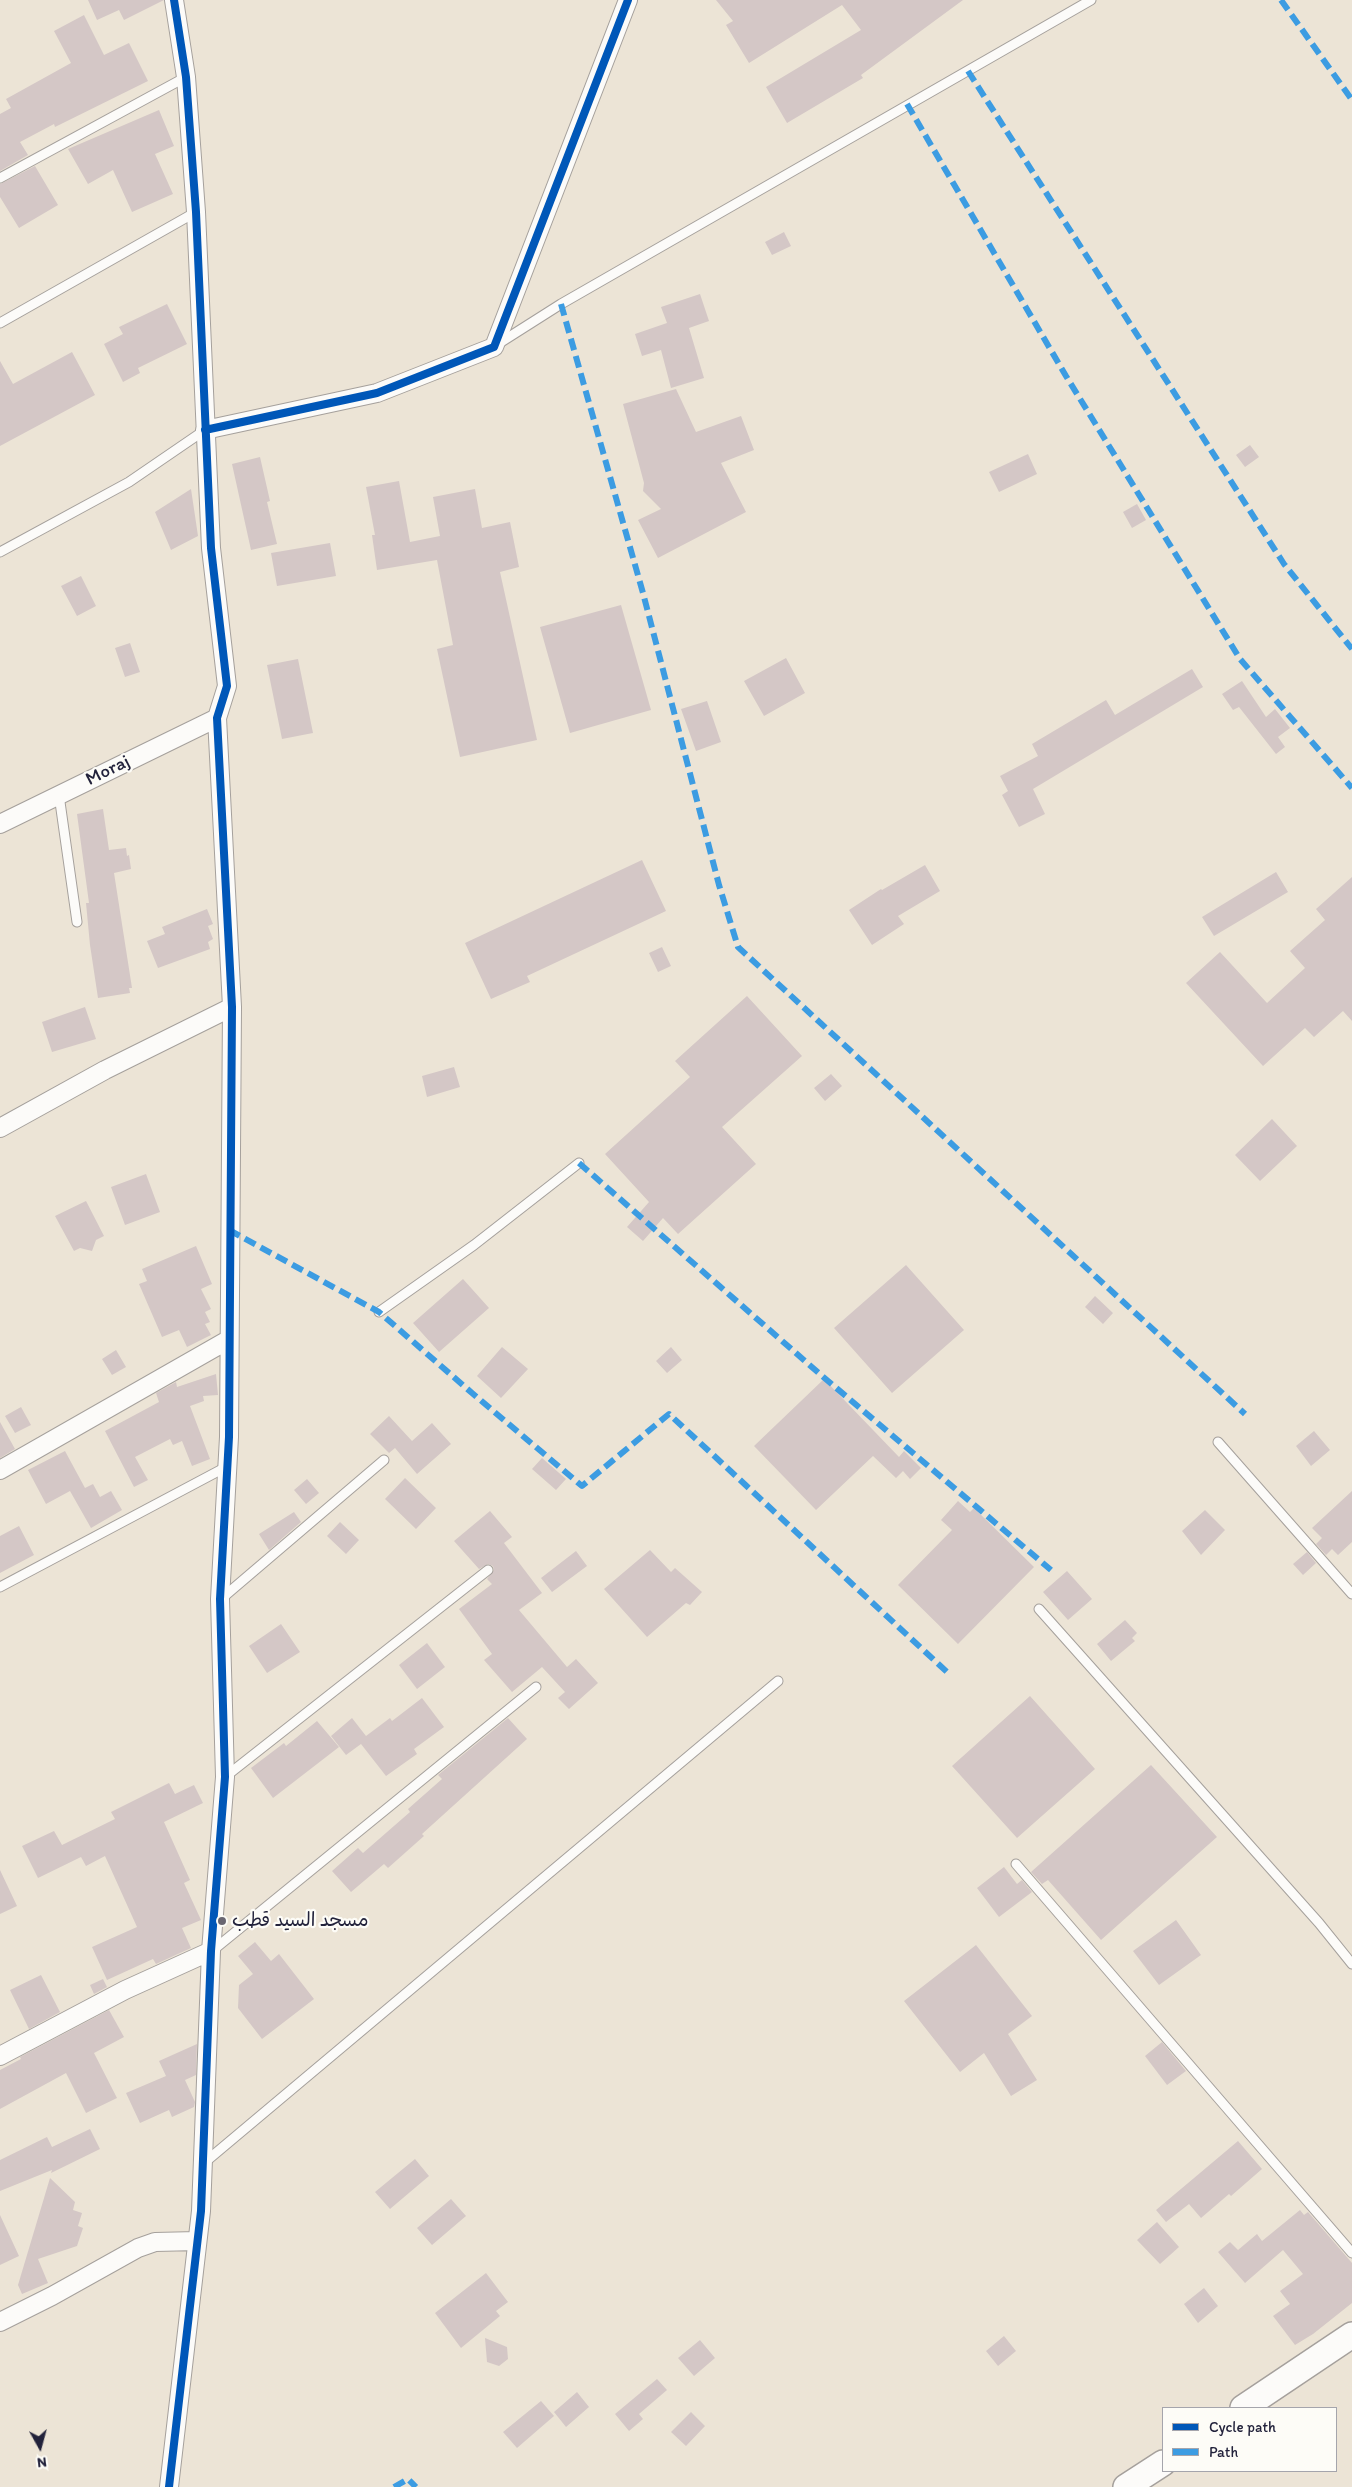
<!DOCTYPE html>
<meta charset="utf-8">
<style>
body{margin:0}
#map{position:relative;width:1352px;height:2487px;overflow:hidden;background:#ece4d6;font-family:Itim,sans-serif}
canvas{display:block}
.legend{position:absolute;left:1162px;top:2407px;width:175px;height:65px;box-sizing:border-box;background:#fdfcf7;border:1px solid #a5a5ac;margin:0;padding:6px 9px;list-style:none;font-size:15px;color:#22223b}
.legend li{display:flex;align-items:center;gap:10px;height:25px}
.legend b{width:25px;border:1px solid #a5a5ac}
.north{position:absolute;left:15px;top:2422px;width:50px;height:50px;-webkit-text-stroke:4px #fdfcf7;paint-order:stroke;rotate:173deg;font-size:14px;font-weight:700;line-height:20px;text-align:center;color:#22223b}
.north::after{content:'';display:block;margin:auto;width:18px;height:22px;background:#22223b;clip-path:polygon(50% 0,100% 100%,50% 72%,0 100%)}
</style>
<div id="map">
<canvas width="1352" height="2487"></canvas>
<ul class="legend">
<li><b style="height:6px;background:#0057b8"></b>Cycle path</li>
<li><b style="height:6px;background:#3c9ce2"></b>Path</li>
</ul>
<div class="north">N</div>
</div>
<script>
const context = document.querySelector('canvas').getContext('2d');
context.lineJoin = 'round';
function paint(path, color) {
  context.fillStyle = color;
  context.fill(path, 'evenodd');
}
function toPath(rows) {
  const path = new Path2D();
  for (const r of rows) {
    path.moveTo(r[0], r[1]);
    for (let i = 2; i < r.length; i += 2) path.lineTo(r[i], r[i + 1]);
  }
  return path;
}
function strokePath(path, color, width, dash) {
  context.strokeStyle = color;
  context.lineWidth = width;
  context.lineCap = dash ? 'butt' : 'round';
  context.setLineDash(dash || []);
  context.stroke(path);
}
function write(font, color, halo, rows, align = 'center') {
  context.font = font + ' Itim,"Playpen Sans Arabic",sans-serif';
  context.lineWidth = 4.5;
  context.setLineDash([]);
  context.textBaseline = 'middle';
  context.strokeStyle = halo;
  context.fillStyle = color;
  for (const [text, x, y, turn = 0] of rows) {
    context.save();
    context.translate(x, y);
    context.rotate((+turn || 0) * Math.PI / 180);
    context.textAlign = isNaN(turn) ? turn : align;
    if (halo) context.strokeText(text, 0, 0);
    context.fillText(text, 0, 0);
    context.restore();
  }
}
paint(toPath([
 [88,0,164,0,124,20,119,10,97,20],
 [716,0,963,0,861,75,863,78,787,123,766,87,861,30,842,5,749,63,726,25,733,21],
 [84,15,104,55,129,43,148,81,55,127,54,124,20,142,28,155,0,171,0,114,11,108,6,99,71,63,54,31],
 [159,110,174,146,155,154,173,194,132,212,113,170,88,184,68,149],
 [35,166,58,205,19,228,0,197,0,184],
 [784,232,791,246,772,255,765,242],
 [700,294,709,321,689,328,704,378,671,388,661,350,642,356,635,334,667,323,661,307],
 [167,304,187,344,138,368,140,373,123,382,104,344,123,334,119,327],
 [72,352,95,395,0,446,0,361,13,384],
 [676,389,696,432,741,416,754,450,721,463,746,512,658,558,638,520,661,509,643,491,644,483,623,404],
 [1250,445,1259,457,1245,467,1236,455],
 [1028,454,1037,474,999,492,989,472],
 [260,457,270,501,267,502,277,544,251,550,232,464],
 [399,481,410,542,440,536,433,497,475,489,482,528,510,522,519,567,500,572,537,740,460,757,437,649,453,645,437,560,377,570,372,535,375,535,366,487],
 [191,489,198,536,171,550,155,512],
 [1137,504,1146,520,1132,528,1123,512],
 [330,543,336,576,277,586,271,553],
 [81,576,96,606,77,616,61,586],
 [621,605,651,710,570,733,540,627],
 [130,643,140,672,125,677,115,648],
 [786,658,805,693,764,716,744,681],
 [298,659,313,733,282,739,267,665],
 [1192,669,1203,687,1033,789,1045,814,1019,827,1002,795,1008,791,1000,776,1038,756,1032,744,1106,700,1115,715],
 [1242,681,1266,717,1275,709,1290,728,1278,737,1285,747,1276,754,1239,707,1233,710,1222,694],
 [707,701,721,742,696,751,681,709],
 [103,809,109,850,126,848,127,856,129,855,131,869,114,873,132,988,129,988,130,993,98,998,90,945,86,903,89,903,77,814],
 [642,860,666,911,527,976,530,982,491,999,465,943],
 [925,865,940,891,898,916,904,924,872,945,849,910,881,889,882,890],
 [1276,872,1288,892,1214,936,1202,917],
 [1352,877,1352,1021,1343,1011,1314,1037,1305,1028,1263,1066,1186,983,1220,952,1267,1003,1305,968,1290,951,1325,920,1316,909],
 [207,909,213,924,208,926,213,939,208,942,210,949,158,968,147,941,165,934,162,927],
 [662,947,671,966,658,972,649,953],
 [747,996,802,1056,722,1127,756,1164,678,1234,663,1218,643,1241,627,1227,649,1202,605,1154,690,1077,675,1061],
 [85,1007,96,1039,52,1052,42,1022],
 [454,1067,460,1087,427,1097,422,1076],
 [831,1074,842,1086,825,1101,814,1088],
 [1272,1119,1297,1146,1260,1181,1235,1155],
 [146,1174,160,1212,125,1225,111,1187],
 [86,1201,104,1236,96,1240,92,1251,80,1248,74,1251,55,1216],
 [196,1246,212,1284,201,1289,211,1309,205,1312,210,1322,205,1324,211,1335,187,1347,179,1330,162,1337,139,1284,147,1281,142,1269],
 [906,1265,964,1330,892,1393,834,1328],
 [463,1279,489,1308,439,1352,413,1323],
 [1095,1296,1113,1313,1103,1324,1085,1307],
 [502,1347,528,1369,501,1398,477,1376],
 [671,1347,682,1360,667,1373,656,1361],
 [116,1350,126,1367,112,1375,102,1359],
 [216,1374,218,1395,203,1396,204,1401,190,1406,210,1459,192,1466,182,1441,173,1445,170,1439,135,1457,148,1480,134,1487,105,1431,159,1402,156,1393,176,1382,177,1387],
 [824,1379,899,1457,904,1451,921,1468,910,1479,903,1471,896,1478,873,1456,816,1510,754,1446],
 [21,1407,31,1425,15,1433,5,1416],
 [389,1416,412,1441,432,1423,451,1444,417,1474,395,1448,389,1453,370,1434],
 [0,1422,15,1449,0,1458],
 [1314,1431,1330,1450,1311,1466,1296,1446],
 [65,1451,85,1488,93,1484,100,1497,111,1491,122,1510,91,1528,70,1491,46,1504,28,1470],
 [542,1458,566,1479,556,1490,532,1469],
 [405,1478,436,1508,416,1529,385,1499],
 [307,1479,319,1493,306,1504,294,1490],
 [1352,1491,1352,1542,1338,1555,1332,1549,1326,1555,1316,1544,1322,1538,1312,1528],
 [958,1501,970,1512,974,1508,1034,1567,958,1644,898,1585,952,1530,941,1520],
 [1205,1510,1225,1530,1201,1555,1182,1531],
 [490,1511,512,1537,504,1543,542,1593,519,1610,567,1667,576,1659,598,1683,569,1709,558,1698,565,1692,542,1667,512,1692,484,1660,492,1654,459,1609,492,1584,487,1579,494,1570,493,1566,488,1564,479,1569,454,1541],
 [294,1512,301,1522,269,1550,259,1534],
 [340,1522,359,1540,346,1554,327,1536],
 [19,1526,34,1555,0,1573,0,1536],
 [650,1550,671,1572,675,1568,702,1592,690,1605,686,1603,647,1637,604,1589],
 [576,1551,587,1566,552,1592,541,1578],
 [1307,1552,1316,1563,1303,1575,1293,1564],
 [1067,1571,1092,1599,1068,1620,1043,1592],
 [1125,1620,1137,1633,1132,1638,1135,1641,1111,1661,1097,1644],
 [281,1624,300,1652,267,1673,249,1646],
 [427,1643,445,1667,417,1689,399,1665],
 [1030,1696,1095,1769,1017,1838,952,1766],
 [422,1698,444,1727,414,1749,417,1754,386,1776,361,1744,346,1755,331,1736,352,1718,366,1736,390,1718,392,1721],
 [508,1718,527,1739,422,1834,424,1836,388,1868,384,1864,351,1892,332,1871,358,1848,363,1853,410,1812,408,1809,442,1779,438,1775],
 [317,1721,339,1747,273,1798,251,1768,284,1743,286,1746],
 [1151,1765,1217,1837,1101,1940,1048,1880,1042,1884,1031,1872],
 [169,1783,175,1794,194,1785,203,1803,164,1822,190,1880,184,1883,201,1920,182,1928,191,1948,156,1964,153,1959,107,1980,92,1947,137,1927,105,1856,86,1866,81,1857,38,1878,22,1846,54,1831,62,1845,115,1819,111,1812],
 [1004,1867,1017,1884,1022,1880,1032,1892,999,1917,977,1888],
 [0,1870,17,1906,0,1914],
 [1176,1920,1201,1955,1159,1985,1133,1951],
 [255,1942,271,1961,279,1954,314,1999,262,2039,238,2008,239,1985,253,1974,238,1956],
 [976,1945,1032,2016,1008,2034,1037,2080,1011,2096,984,2053,960,2072,904,2001],
 [41,1975,60,2012,29,2029,10,1990],
 [103,1979,107,1987,94,1994,90,1985],
 [109,2010,124,2037,94,2053,117,2098,86,2113,66,2073,0,2109,0,2070,21,2059,20,2057],
 [1162,2042,1186,2071,1167,2085,1145,2056],
 [197,2044,196,2075,185,2080,195,2102,194,2107,172,2117,169,2110,140,2123,126,2093,166,2076,159,2061],
 [90,2129,100,2149,51,2173,52,2170,0,2191,0,2160,47,2137,52,2147],
 [1238,2141,1262,2169,1231,2196,1229,2194,1201,2218,1189,2204,1166,2222,1156,2210],
 [415,2159,429,2176,390,2209,375,2192],
 [50,2178,75,2202,73,2210,82,2213,78,2226,83,2228,77,2246,38,2259,48,2283,22,2294,18,2285],
 [451,2199,466,2216,432,2245,417,2228],
 [1300,2210,1304,2215,1308,2212,1352,2263,1352,2303,1313,2334,1295,2345,1273,2316,1290,2304,1280,2291,1303,2274,1283,2250,1245,2283,1218,2252,1230,2242,1238,2250,1257,2234,1262,2241],
 [0,2215,19,2256,0,2265],
 [1157,2222,1179,2247,1160,2264,1137,2240],
 [486,2273,508,2302,496,2311,500,2316,461,2348,435,2313],
 [1204,2288,1218,2306,1198,2323,1184,2304],
 [1004,2336,1016,2351,998,2366,986,2351],
 [485,2338,507,2347,508,2359,499,2366,487,2362],
 [700,2340,715,2358,694,2376,678,2358],
 [657,2379,667,2390,639,2414,643,2419,629,2431,615,2414],
 [577,2392,589,2407,566,2427,554,2412],
 [541,2401,554,2416,517,2448,503,2432],
 [691,2412,705,2426,686,2446,671,2432]
]), '#d4c7c6');
const lane = toPath([
 [0,178,186,77],
 [0,323,196,212],
 [498,344,561,304,1091,0],
 [0,552,129,482,205,430],
 [59,795,77,922],
 [379,1312,474,1245,579,1163],
 [1218,1442,1352,1594],
 [0,1587,228,1466],
 [221,1599,384,1460],
 [1039,1609,1319,1923,1352,1964],
 [225,1777,488,1570],
 [1016,1864,1352,2253],
 [212,1951,536,1687],
 [204,2163,778,1681]
]);
const street = toPath([
 [205,430,377,393,494,347,628,0],
 [0,824,217,718],
 [0,1128,105,1070,232,1007],
 [0,1470,228,1340],
 [0,2056,125,1990,211,1951],
 [0,2322,52,2296,138,2248,155,2242,197,2241],
 [169,2487,201,2211,211,1951,225,1777,220,1599,229,1437,232,1007,217,718,227,686,211,548,196,212,186,77,174,0]
]);
const secondary = toPath([
 [1243,2408,1352,2335],
 [1126,2487,1163,2463]
]);
strokePath(lane, '#a5a09c', 11);
strokePath(street, '#a5a09c', 20);
strokePath(secondary, '#a5a09c', 28);
strokePath(lane, '#fcfbf9', 9);
strokePath(street, '#fcfbf9', 18);
strokePath(secondary, '#fcfbf9', 25);
strokePath(toPath([
 [1281,0,1352,100],
 [968,71,1284,564,1352,649],
 [907,104,1066,376,1240,659,1352,788],
 [561,304,643,593,719,885,738,947,1245,1414],
 [579,1163,821,1375,1051,1570],
 [229,1230,379,1312,472,1393,582,1486,669,1414,947,1672],
 [394,2487,408,2479,416,2487]
]), '#3c9ce2', 6, [12, 6]);
strokePath(toPath([
 [205,430,377,393,494,347,628,0],
 [169,2487,201,2211,211,1951,225,1777,220,1599,229,1437,232,1007,217,718,227,686,211,548,196,212,186,77,174,0]
]), '#0057b8', 8);
for (const [x, y, r, color] of [
 [222,1921,5,"#696671"]
]) {
  const dot = new Path2D();
  dot.arc(x, y, r, 0, 2 * Math.PI);
  context.fillStyle = color;
  context.fill(dot);
  strokePath(dot, '#fdfcf7', 2);
}
write('19px', '#22223b', '#fdfcf7', [
 ["Moraj",108,771,-26]
]);
write('19px', '#22223b', '#fdfcf7', [
 ["مسجد السيد قطب",232,1921]
], 'left');
</script>
